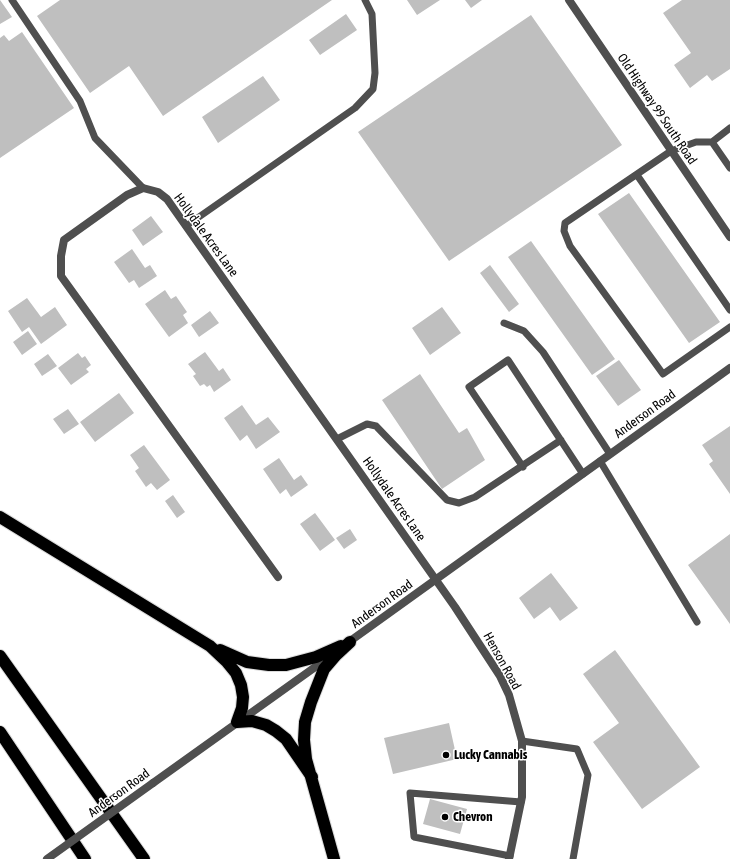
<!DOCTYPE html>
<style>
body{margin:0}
canvas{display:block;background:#fff}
</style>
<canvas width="730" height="859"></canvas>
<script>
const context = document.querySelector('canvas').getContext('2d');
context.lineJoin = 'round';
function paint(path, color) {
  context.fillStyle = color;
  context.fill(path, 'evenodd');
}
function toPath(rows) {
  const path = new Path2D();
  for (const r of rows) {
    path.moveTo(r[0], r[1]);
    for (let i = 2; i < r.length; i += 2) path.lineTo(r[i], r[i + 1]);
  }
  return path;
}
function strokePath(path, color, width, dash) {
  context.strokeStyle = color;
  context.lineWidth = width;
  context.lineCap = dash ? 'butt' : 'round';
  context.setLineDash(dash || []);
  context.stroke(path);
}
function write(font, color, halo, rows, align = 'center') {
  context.font = font + ' "Asap Condensed",sans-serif';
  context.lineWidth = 3;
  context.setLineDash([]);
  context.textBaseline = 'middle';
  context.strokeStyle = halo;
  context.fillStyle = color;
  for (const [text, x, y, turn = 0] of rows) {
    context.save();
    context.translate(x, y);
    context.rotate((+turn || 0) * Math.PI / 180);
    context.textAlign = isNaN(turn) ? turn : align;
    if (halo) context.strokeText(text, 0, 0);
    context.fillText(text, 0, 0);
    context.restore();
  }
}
paint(toPath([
 [0,0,12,17,0,24],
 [60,0,332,0,163,116,129,66,90,93,37,16],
 [407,0,440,0,417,15],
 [465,0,482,0,471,8],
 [682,0,730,0,730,69,712,81,707,75,690,88,674,65,691,53,663,13],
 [346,14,357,30,320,55,309,40],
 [531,15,622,145,449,261,358,132],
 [22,32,74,108,0,158,0,38,4,35,9,41],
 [263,76,280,100,218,143,202,117],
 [629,193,720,322,689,343,598,214],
 [151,216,163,232,143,246,132,230],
 [531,241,615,359,592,375,508,257],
 [132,249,145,268,150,265,157,276,139,288,134,280,129,283,114,262],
 [490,265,519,304,509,312,480,273],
 [165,290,171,299,176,296,187,312,183,315,188,323,169,337,145,304],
 [27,298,41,317,55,307,67,325,41,344,29,327,22,332,8,311],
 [442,307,461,333,430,355,412,328],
 [210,311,219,323,199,337,191,325],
 [28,331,37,344,22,355,13,342],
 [205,352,219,371,223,368,231,380,214,392,210,385,207,387,204,384,200,386,193,376,196,374,188,364],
 [78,353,82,358,85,356,91,365,86,369,89,372,71,385,58,368],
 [48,354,57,366,42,376,34,364],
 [619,360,641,390,618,406,596,376],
 [420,374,459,433,467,428,485,460,442,489,382,400],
 [119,393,134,413,95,442,80,422],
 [242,405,256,425,268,417,280,432,256,449,247,435,240,441,224,418],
 [68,409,79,424,64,434,53,419],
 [730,426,730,494,709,464,713,461,702,445],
 [144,445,170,480,157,490,151,483,146,487,135,471,139,468,130,455],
 [279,458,294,480,301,475,308,485,291,497,286,489,280,494,263,469],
 [173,495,185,512,177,518,165,501],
 [315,513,335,540,320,551,300,524],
 [350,529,357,540,344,549,336,538],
 [730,534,730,624,688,565],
 [551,573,578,608,560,621,550,607,534,619,519,598],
 [615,650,700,767,642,809,593,742,619,723,583,674],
 [449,723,457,759,393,774,384,738],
 [430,799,467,809,460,834,423,824]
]), '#bfbfbf');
const motorway = toPath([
 [0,517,210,646,227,662,236,673,241,685,243,697,242,708,237,722,252,721,266,725,276,731,286,739,312,777],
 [220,650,247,662,269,665,286,665,316,657,341,646],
 [0,656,144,859],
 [0,732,85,859],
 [334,859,306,759,304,740,305,722,311,702,324,669,336,655,350,642]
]);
strokePath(motorway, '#dbdbdb', 14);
strokePath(toPath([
 [12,0,80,101,95,138,143,188],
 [712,142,730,128],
 [730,168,712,142,696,142,671,151,565,223,564,231,570,246,663,374,730,327],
 [637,175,730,310],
 [186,226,355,108,373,89,375,73,372,14,365,0],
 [504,323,524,331,543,352,610,454],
 [337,439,367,424,376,426,447,500,459,503,475,497,561,440],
 [600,461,697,622],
 [523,467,469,387,508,360,583,474],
 [522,741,577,749,588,775,573,859],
 [510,856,414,837,410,793,521,802]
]), '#4f4f4f', 7);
strokePath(toPath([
 [278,577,61,276,61,256,64,240,127,195,143,188,158,192,167,199,174,209,455,607,500,676,509,695,522,741,522,797,509,859]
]), '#4f4f4f', 8);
strokePath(toPath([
 [569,0,730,237],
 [346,644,730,368],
 [153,783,332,655]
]), '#4f4f4f', 8);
strokePath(motorway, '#000', 12);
strokePath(toPath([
 [47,859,153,783]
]), '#4f4f4f', 8);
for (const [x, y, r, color] of [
 [446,755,4,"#000"],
 [445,817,4,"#000"]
]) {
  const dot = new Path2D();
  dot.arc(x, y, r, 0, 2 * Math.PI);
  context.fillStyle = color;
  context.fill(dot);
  strokePath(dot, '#fff', 1.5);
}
write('13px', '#000', '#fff', [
 ["Old Highway 99 South Road",657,109,56],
 ["Hollydale Acres Lane",206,235,54],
 ["Anderson Road",645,414,-36],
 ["Hollydale Acres Lane",394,499,55],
 ["Anderson Road",382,604,-36],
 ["Henson Road",502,661,61],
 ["Anderson Road",119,793,-36]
]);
write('bold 13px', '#000', '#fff', [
 ["Lucky Cannabis",454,755],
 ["Chevron",453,817]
], 'left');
</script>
